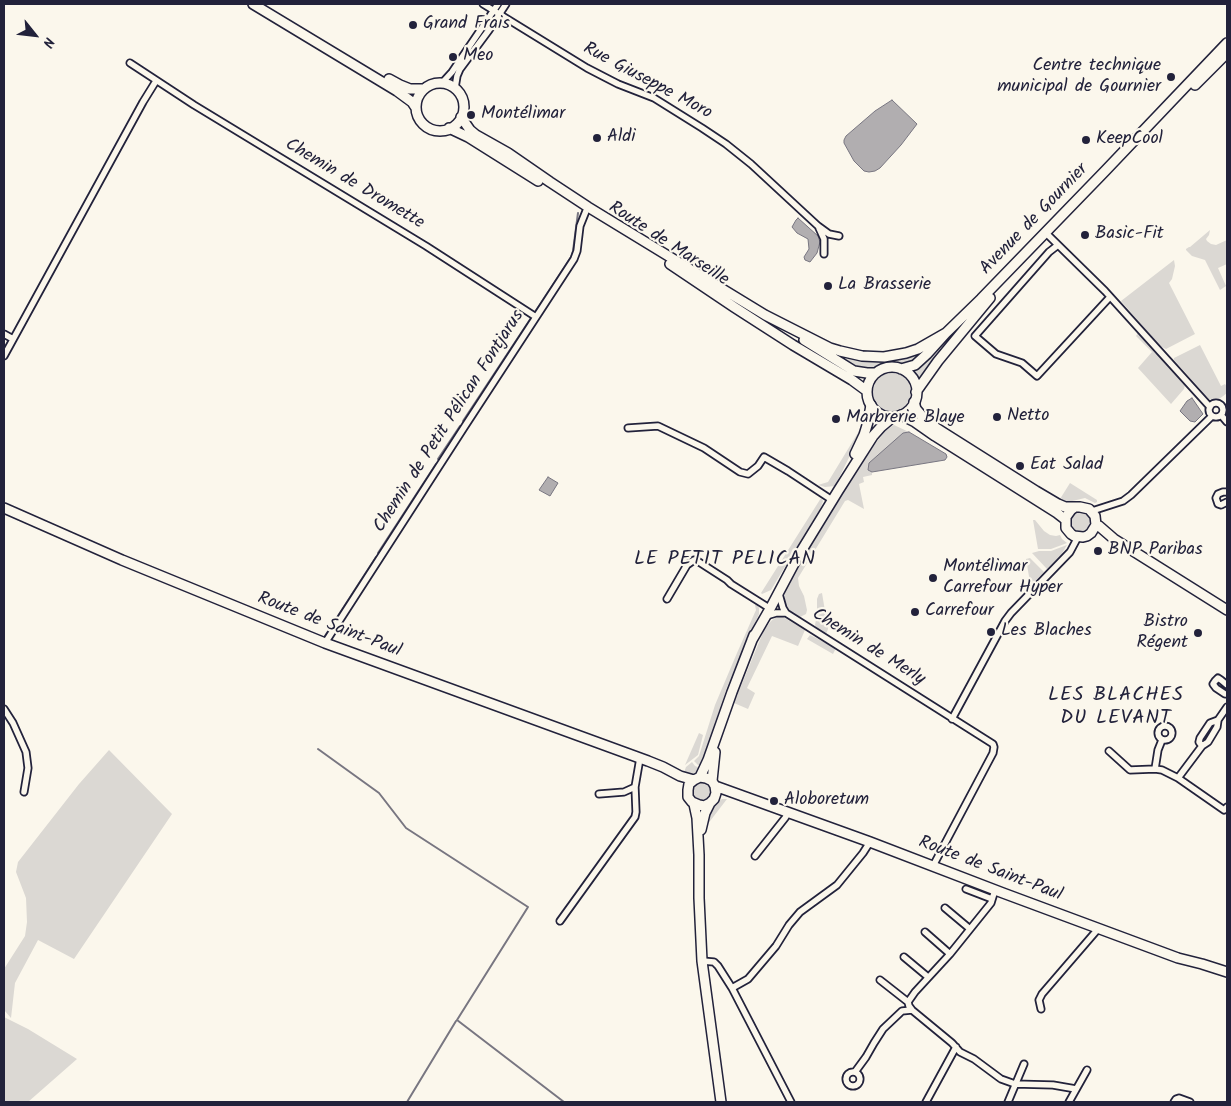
<!DOCTYPE html>
<meta charset="utf-8">
<style>
body{margin:0}
#map{position:relative;width:1231px;height:1106px;overflow:hidden;background:#fbf7ec;font-family:Kalam,sans-serif}
canvas{display:block}
.frame{position:absolute;inset:0;border:5px solid #22223b;pointer-events:none}
.north{position:absolute;left:10px;top:10px;width:50px;height:50px;-webkit-text-stroke:4px #fbf7ec;paint-order:stroke;rotate:119deg;font-size:14px;font-weight:700;line-height:20px;text-align:center;color:#22223b}
.north::after{content:'';display:block;margin:auto;width:18px;height:22px;background:#22223b;clip-path:polygon(50% 0,100% 100%,50% 72%,0 100%)}
</style>
<div id="map">
<canvas width="1231" height="1106"></canvas>
<div class="frame"></div>
<div class="north">N</div>
</div>
<script>
const context = document.querySelector('canvas').getContext('2d');
context.lineJoin = 'round';
function paint(path, color) {
  context.fillStyle = color;
  context.fill(path, 'evenodd');
}
function toPath(rows) {
  const path = new Path2D();
  for (const r of rows) {
    if (r.length === 3) {
      path.moveTo(r[0] + r[2], r[1]);
      path.arc(r[0], r[1], r[2], 0, 2 * Math.PI);
      continue;
    }
    path.moveTo(r[0], r[1]);
    for (let i = 2; i < r.length; i += 2) path.lineTo(r[i], r[i + 1]);
  }
  return path;
}
function strokePath(path, color, width, dash) {
  context.strokeStyle = color;
  context.lineWidth = width;
  context.lineCap = dash ? 'butt' : 'round';
  context.setLineDash(dash || []);
  context.stroke(path);
}
function write(font, color, halo, rows, align = 'center') {
  context.font = font + ' Kalam,sans-serif';
  context.lineWidth = 4.5;
  context.setLineDash([]);
  context.textBaseline = 'middle';
  context.strokeStyle = halo;
  context.fillStyle = color;
  for (const [text, x, y, turn = 0] of rows) {
    context.save();
    context.translate(x, y);
    context.rotate((+turn || 0) * Math.PI / 180);
    context.textAlign = isNaN(turn) ? turn : align;
    if (halo) context.strokeText(text, 0, 0);
    context.fillText(text, 0, 0);
    context.restore();
  }
}
paint(toPath([
 [1210,230,1209,235,1206,239,1207,241,1211,244,1216,245,1227,240,1227,264,1218,268,1226,286,1220,290,1205,260,1192,256,1186,250,1186,249,1189,247,1190,247],
 [1174,260,1175,266,1172,279,1169,283,1195,334,1166,349,1160,346,1121,301],
 [955,328,956,331,933,359,929,369,921,380,912,369],
 [1138,333,1185,385,1184,389,1171,404,1138,368,1152,352,1136,336],
 [814,342,861,359,933,345,922,357,906,366,894,364,886,364,871,370,862,371],
 [1200,345,1221,386,1225,384,1227,387,1227,393,1218,400,1209,399,1174,360,1174,358],
 [892,392,19],
 [863,412,865,413,864,427,835,486,825,487,818,485,828,482,862,426],
 [894,425,909,432,903,433,868,470,872,472,872,475,863,477,864,482,859,484,864,509,848,500,845,501,798,578,799,586,804,596,807,610,806,614,800,617,790,611,788,608,785,602,784,590,836,503,868,453,886,430],
 [1070,483,1097,500,1097,502,1095,503,1085,498,1068,502,1060,499],
 [821,498,823,501,821,507,771,590,762,594,761,593],
 [1080,521,10],
 [1033,520,1035,520,1044,531,1050,535,1056,536,1060,535,1062,539,1067,543,1051,549,1038,549],
 [1067,545,1061,555,1047,569,1032,553,1039,551,1051,551],
 [1030,558,1044,572,1031,585,1028,583,1030,582,1026,559],
 [822,593,828,629,826,634,816,627,815,625,817,615,817,599,819,594],
 [757,604,759,608,759,614,727,687,714,726,706,757,702,765,698,765,694,761,699,756,715,705,737,653,756,610,755,605],
 [778,616,783,617,805,630,798,646,772,636,747,688,755,693,748,709,734,703,764,630,771,621],
 [810,635,836,648,833,654,807,639],
 [699,733,703,735,698,755,685,765],
 [109,750,172,814,74,959,38,940,15,983,11,1018,4,1010,4,969,25,936,27,922,26,898,16,872,18,862,79,784],
 [692,762,695,766,700,768,697,772,692,775,683,775,686,767],
 [702,791,9],
 [722,799,727,799,707,825,705,823,708,811,714,804],
 [4,1017,28,1029,77,1059,28,1102,4,1102]
]), '#dbd8d3');
const water = toPath([
 [892,100,917,124,901,145,880,168,875,171,869,172,864,171,854,161,844,143,844,140,846,136,875,111,892,100],
 [798,218,818,236,820,242,817,253,810,262,805,260,804,257,809,249,808,239,797,233,792,227,796,220,798,218],
 [1192,398,1203,414,1195,422,1190,421,1180,411,1187,401,1192,398],
 [909,432,946,454,947,457,945,460,872,472,868,470,869,463,903,433,909,432],
 [548,477,558,483,550,496,539,490,548,477]
]);
paint(water, '#b1aeb0');
strokePath(water, '#787681', 1);
strokePath(toPath([
 [535,312,571,257,573,251,578,213],
 [463,421,531,318],
 [438,459,460,426],
 [378,553,436,464],
 [325,636,376,557],
 [318,749,379,793,406,828,528,907,457,1020,564,1102],
 [407,1102,456,1021]
]), '#787681', 2);
const street = toPath([
 [483,4,587,68,618,84,654,98,702,128,726,144,751,164,818,226,829,234,839,236],
 [130,63,194,105,426,246,536,317],
 [442,83,452,72,498,4],
 [455,88,457,76,460,69,489,30,506,4],
 [819,228,824,239,824,254],
 [1049,236,1105,291,1210,407],
 [1058,245,1049,252,975,336,996,354,1022,363,1037,376,1110,297],
 [4,334,13,339],
 [4,356,143,102,156,81],
 [1216,410,7],
 [1221,415,1227,422],
 [628,428,658,426,704,448,740,472,748,474,758,466,764,457,788,471,832,500],
 [1227,492,1223,492,1218,494,1216,498,1218,504,1221,505,1227,502],
 [1092,511,1123,501,1131,495,1212,416],
 [779,594,783,608,786,613,993,744,994,747,993,753,933,866],
 [667,599,687,565,694,560,699,562,727,580,731,584,766,606],
 [766,616,776,613,786,613],
 [325,643,465,426,574,259,577,251,580,226,586,211],
 [1227,685,1221,680,1218,678,1215,681,1213,684,1216,688,1225,694,1227,694],
 [4,709,13,723,26,752,28,768,24,792],
 [952,719,1005,621,1011,613,1070,552,1078,537],
 [1165,733,7],
 [1202,746,1199,742,1200,738,1210,723,1218,720,1227,707],
 [1109,751,1130,770,1155,769,1162,770,1178,778,1224,810,1227,807],
 [1155,769,1158,750,1162,740],
 [1178,778,1202,746,1208,742,1217,727,1218,720],
 [599,794,624,792,635,787],
 [755,856,785,818,788,813],
 [966,889,992,899],
 [995,890,991,903,950,954,915,992,908,1002,909,1006,912,1010,952,1043,960,1052,974,1059,1001,1079,1015,1084,1053,1085,1076,1089],
 [945,908,970,929],
 [560,921,635,817,636,812,635,787,640,758],
 [925,932,950,954],
 [904,957,928,977],
 [702,961,714,962,718,966,732,988,791,1102],
 [880,980,908,1002],
 [732,988,748,979,776,946,789,925,800,912,837,885,863,853,870,842],
 [1041,1009,1039,1000,1042,994,1098,929],
 [855,1072,866,1057,874,1043,883,1029,902,1011,912,1010],
 [853,1079,7],
 [926,1102,956,1047],
 [1008,1102,1024,1064],
 [1069,1102,1087,1070],
 [1174,1102,1176,1099,1179,1098,1190,1102]
]);
const secondary = toPath([
 [914,402,916,409,927,422,941,431,1036,491,1058,504,1065,507,1080,507,1089,509,1095,516,1096,525,1091,533,1087,536,1083,537,1074,536,1071,534,1066,528,1066,517,1071,510,1075,507],
 [901,415,915,422,935,436,1057,513,1066,520],
 [855,454,864,435,868,422,871,405],
 [4,508,122,560,325,643,648,761,663,767,680,776,694,780],
 [1096,525,1099,526,1114,539,1227,610],
 [752,640,771,607,797,558,838,491,873,436,881,427,893,417],
 [700,777,708,760,732,692,754,635],
 [712,781,715,752],
 [715,786,870,842,1003,893,1178,958,1202,964,1227,972],
 [694,804,697,818,699,855,699,898,702,961,721,1102],
 [701,830,705,813,710,803,714,799,716,793,715,786,712,781,706,778,700,777,694,780,689,784,688,790,688,797,692,802,699,805,704,806,710,803]
]);
const primary = toPath([
 [253,4,397,91,412,102,416,108],
 [389,79,400,85,410,89,424,89],
 [440,107,24],
 [1195,85,1227,53],
 [461,117,470,130,476,135,508,153,550,182,588,207,765,315,830,348,840,351,862,356,884,357,906,353,918,349,946,333],
 [449,128,468,137,538,181],
 [670,264,734,307,793,345,852,380,867,391],
 [804,340,854,371,867,373,876,373],
 [892,392,25],
 [901,369,915,365,927,354,946,333,981,299,1106,170,1227,43],
 [916,392,938,361,990,298]
]);
strokePath(street, '#22223b', 9);
strokePath(secondary, '#22223b', 12);
strokePath(primary, '#22223b', 12);
strokePath(street, '#fbf7ec', 5.5);
strokePath(secondary, '#fbf7ec', 9);
strokePath(primary, '#fbf7ec', 9);
for (const [x, y, r, color] of [
 [413,25,5,"#22223b"],
 [453,57,5,"#22223b"],
 [1171,77,5,"#22223b"],
 [471,115,5,"#22223b"],
 [597,138,5,"#22223b"],
 [1086,140,5,"#22223b"],
 [1085,235,5,"#22223b"],
 [828,286,5,"#22223b"],
 [997,417,5,"#22223b"],
 [836,419,5,"#22223b"],
 [1020,466,5,"#22223b"],
 [1098,551,5,"#22223b"],
 [933,578,5,"#22223b"],
 [915,612,5,"#22223b"],
 [991,632,5,"#22223b"],
 [1198,633,5,"#22223b"],
 [774,801,5,"#22223b"]
]) {
  const dot = new Path2D();
  dot.arc(x, y, r, 0, 2 * Math.PI);
  context.fillStyle = color;
  context.fill(dot);
  strokePath(dot, '#fbf7ec', 2);
}
write('18px', '#22223b', '#fbf7ec', [
 ["Grand Frais",423,25],
 ["Meo",463,57],
 ["Centre technique",1161,67,"right"],
 ["municipal de Gournier",1161,88,"right"],
 ["Montélimar",481,115],
 ["Aldi",607,138],
 ["KeepCool",1096,140],
 ["Basic-Fit",1095,235],
 ["La Brasserie",838,286],
 ["Netto",1007,417],
 ["Marbrerie Blaye",846,419],
 ["Eat Salad",1030,466],
 ["BNP Paribas",1108,551],
 ["Montélimar",943,568],
 ["Carrefour Hyper",943,589],
 ["Carrefour",925,612],
 ["Bistro",1188,623,"right"],
 ["Régent",1188,644,"right"],
 ["Les Blaches",1001,632],
 ["Aloboretum",784,801]
], 'left');
write('18px', '#22223b', '#fbf7ec', [
 ["Rue Giuseppe Moro",647,82,28],
 ["Chemin de Dromette",354,185,31],
 ["Avenue de Gournier",1035,220,-46],
 ["Route de Marseille",668,245,33],
 ["Chemin de Petit Pélican Fontjarus",450,422,-57],
 ["Route de Saint-Paul",329,626,21],
 ["Chemin de Merly",868,648,32],
 ["Route de Saint-Paul",990,870,21]
]);
context.letterSpacing = '1px';
write('20px', '#22223b', '#fbf7ec', [
 ["LE PETIT PELICAN",725,561],
 ["LES BLACHES",1116,697],
 ["DU LEVANT",1116,720]
]);
context.letterSpacing = '0px';
</script>
